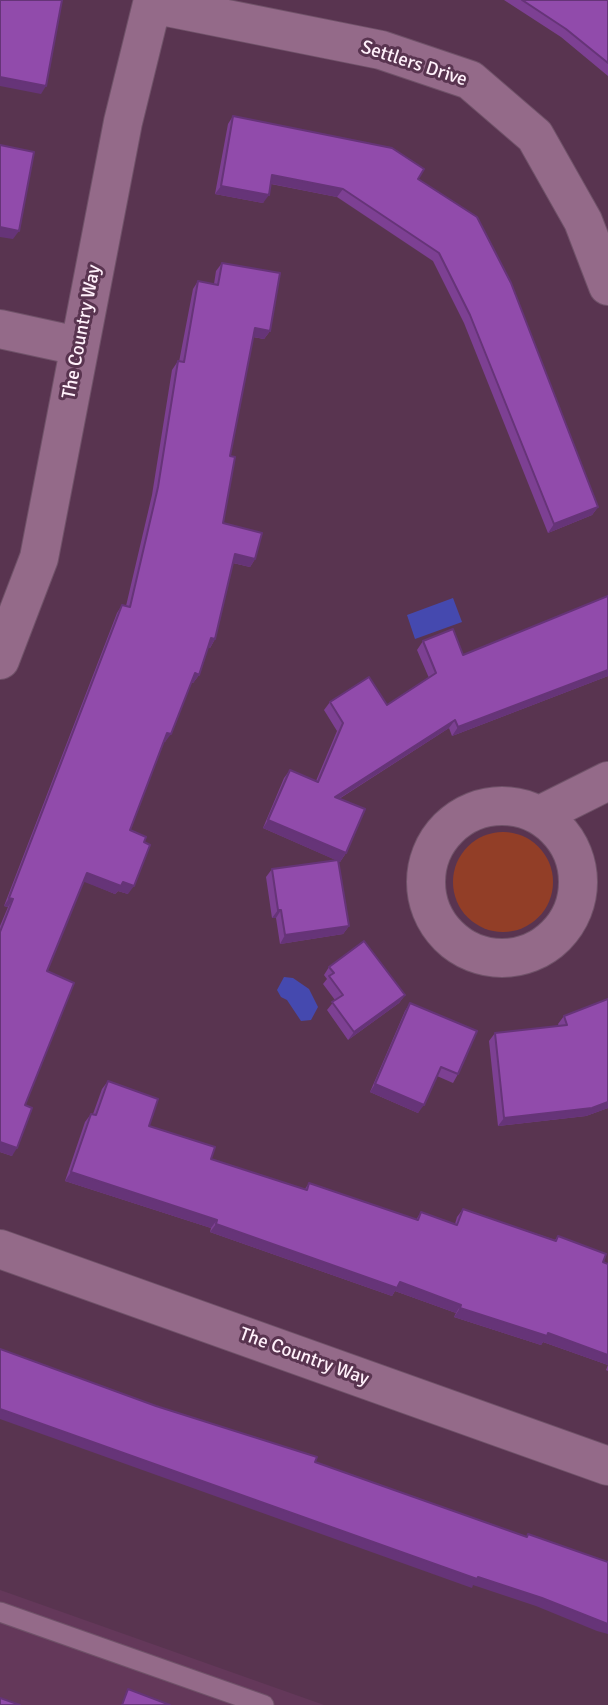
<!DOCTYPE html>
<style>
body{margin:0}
canvas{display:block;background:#593450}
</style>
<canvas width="608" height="1705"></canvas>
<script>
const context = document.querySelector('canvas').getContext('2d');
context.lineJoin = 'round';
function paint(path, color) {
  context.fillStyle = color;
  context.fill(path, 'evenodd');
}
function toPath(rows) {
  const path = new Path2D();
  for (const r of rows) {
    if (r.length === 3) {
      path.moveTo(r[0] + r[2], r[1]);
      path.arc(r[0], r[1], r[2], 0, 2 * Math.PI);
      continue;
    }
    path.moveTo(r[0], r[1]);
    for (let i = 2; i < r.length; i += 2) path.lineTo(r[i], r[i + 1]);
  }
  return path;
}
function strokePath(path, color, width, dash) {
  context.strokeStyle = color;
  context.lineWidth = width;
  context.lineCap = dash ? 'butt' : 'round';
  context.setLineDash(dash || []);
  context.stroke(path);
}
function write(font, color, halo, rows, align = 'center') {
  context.font = font + ' Signika,sans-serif';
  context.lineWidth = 6;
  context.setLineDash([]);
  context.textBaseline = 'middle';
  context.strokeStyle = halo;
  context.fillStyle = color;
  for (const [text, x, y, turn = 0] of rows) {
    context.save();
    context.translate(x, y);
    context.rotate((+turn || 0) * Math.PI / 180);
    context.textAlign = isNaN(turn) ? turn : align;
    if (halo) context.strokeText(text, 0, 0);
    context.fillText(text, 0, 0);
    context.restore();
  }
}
paint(toPath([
 [0,1590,324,1705,0,1705]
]), '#64385a');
paint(toPath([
 [503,882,50]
]), '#923e27');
paint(toPath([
 [453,598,462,622,415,639,407,615],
 [284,977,293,978,309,989,318,1007,311,1020,301,1021,287,1000,281,997,277,990]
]), '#4549af');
const lane = toPath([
 [0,1612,264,1705]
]);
const street = toPath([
 [152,4,381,50,470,80,535,136,583,221,608,286],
 [0,329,78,346],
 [0,660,39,558,123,122,153,0],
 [502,882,76],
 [540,815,608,781],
 [0,1249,608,1466]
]);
strokePath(lane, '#705269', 21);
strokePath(street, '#705269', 40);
strokePath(lane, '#946a89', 19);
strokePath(street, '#946a89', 38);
paint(toPath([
 [504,0,608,0,608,76,561,37],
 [233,116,418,179,598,507,592,515,548,533,464,323,433,261,337,197,271,184,263,203,215,194,228,124],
 [222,263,270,331,264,339,253,337,230,456,223,523,255,559,250,567,233,563,215,639,210,648,208,647,199,675,193,683,191,682,165,742,163,742,130,830,128,894,118,891,115,894,84,881,47,971,25,1105,12,1156,0,1152,0,926,8,907,4,906,117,613,122,605,126,606,152,495,172,370,178,361,179,362,193,289,198,281,214,284,216,271],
 [608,596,608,676,452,736,449,728,339,799,346,853,340,862,338,860,349,926,343,934,280,944,276,918,272,918,266,877,272,869,336,860,263,828,284,778,290,770,316,781,337,731,324,710,330,702,387,705,429,678,417,650,423,641,463,655],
 [329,967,405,995,399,1003,348,1040,327,1010,335,1000,323,984,327,979,324,975],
 [608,999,608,1108,586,1116,498,1126,489,1041,495,1033,559,1026,558,1024,564,1016],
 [410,1003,458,1074,453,1083,437,1076,418,1113,370,1092,405,1011],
 [108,1081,149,1126,211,1159,305,1189,309,1183,416,1220,421,1212,455,1224,457,1217,463,1209,555,1240,558,1236,608,1264,608,1371,606,1370,608,1365,543,1342,541,1345,454,1317,456,1313,395,1291,392,1296,210,1232,211,1228,65,1181,85,1122,91,1114,93,1114,102,1089]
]), '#7d4093');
paint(toPath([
 [0,77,46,86,41,94,0,86],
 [272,175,343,189,337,197,267,183],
 [221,186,269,195,263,203,215,194],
 [0,227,19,231,13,239,0,237],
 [255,328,270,331,264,339,249,336],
 [598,507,592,515,548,533,554,524],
 [235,554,255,559,250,567,229,562],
 [211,638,215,639,210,648,206,646],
 [608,670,608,676,452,736,458,727],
 [195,673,199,675,193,683,189,681],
 [455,720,449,728,329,805,335,797],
 [167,733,171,734,165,742,161,741],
 [268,820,346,853,340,862,263,828],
 [87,873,123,882,134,886,128,894,118,891,115,894,82,881],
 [9,898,13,899,8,907,4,906],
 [278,910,281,910,276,918,272,918],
 [349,926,343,934,280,944,285,935],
 [405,995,399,1003,348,1040,354,1032],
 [375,1084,424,1105,418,1113,370,1092],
 [608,1102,608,1108,586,1116,498,1126,504,1118],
 [0,1142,17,1148,12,1156,0,1152],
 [71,1172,217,1220,211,1228,65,1181],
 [216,1224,400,1282,461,1305,456,1313,395,1291,392,1296,210,1232],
 [460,1308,548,1333,608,1355,608,1365,543,1342,541,1345,454,1317],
 [0,1409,542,1598,608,1624,608,1634,597,1631,536,1606,473,1585,472,1588,0,1419]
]), '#663478');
const building = toPath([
 [0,0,62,0,46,86,0,77,0,0],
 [522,0,608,0,608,63,566,29,522,0],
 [233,116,392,148,424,169,418,179,477,217,511,283,598,507,554,524,470,315,439,253,343,189,272,175,269,195,221,186,233,116],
 [0,145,34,152,19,231,0,227,0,145],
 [222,263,280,273,270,331,255,328,230,456,235,457,223,523,262,533,255,559,235,554,215,639,211,638,199,675,195,673,171,734,167,733,130,830,146,837,144,842,150,845,134,886,123,882,121,886,87,873,47,971,74,983,25,1105,32,1108,17,1148,0,1142,0,932,13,899,9,898,122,605,130,607,158,487,178,361,184,362,198,281,218,285,222,263],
 [608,596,608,670,458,727,455,720,335,797,365,809,346,853,268,820,290,770,318,782,343,723,330,702,369,677,387,705,436,673,423,641,453,629,463,655,608,596],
 [338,860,349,926,285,935,281,910,278,910,272,869,338,860],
 [364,941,405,995,354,1032,332,1002,343,995,329,976,334,973,329,967,364,941],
 [608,999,608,1102,592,1108,504,1118,495,1033,567,1025,564,1016,608,999],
 [410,1003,477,1031,458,1074,441,1067,424,1105,375,1084,410,1003],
 [108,1081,158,1099,149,1126,215,1147,211,1159,307,1190,309,1183,418,1220,421,1212,457,1225,463,1209,556,1241,558,1236,606,1254,603,1262,608,1264,608,1355,548,1333,547,1336,460,1308,461,1305,400,1282,397,1288,216,1224,217,1220,71,1172,91,1114,96,1115,108,1081],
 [0,1349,156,1406,317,1457,315,1462,527,1537,528,1534,608,1562,608,1624,542,1598,478,1577,477,1579,0,1409,0,1349],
 [128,1689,170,1705,122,1705,128,1689],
 [0,1698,20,1705,0,1705,0,1698]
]);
paint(building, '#914bab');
strokePath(building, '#663478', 2);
write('19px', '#fff0fa', '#593450', [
 ["Settlers Drive",414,64,18],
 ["The Country Way",82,332,-79],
 ["The Country Way",304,1357,20]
]);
</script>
